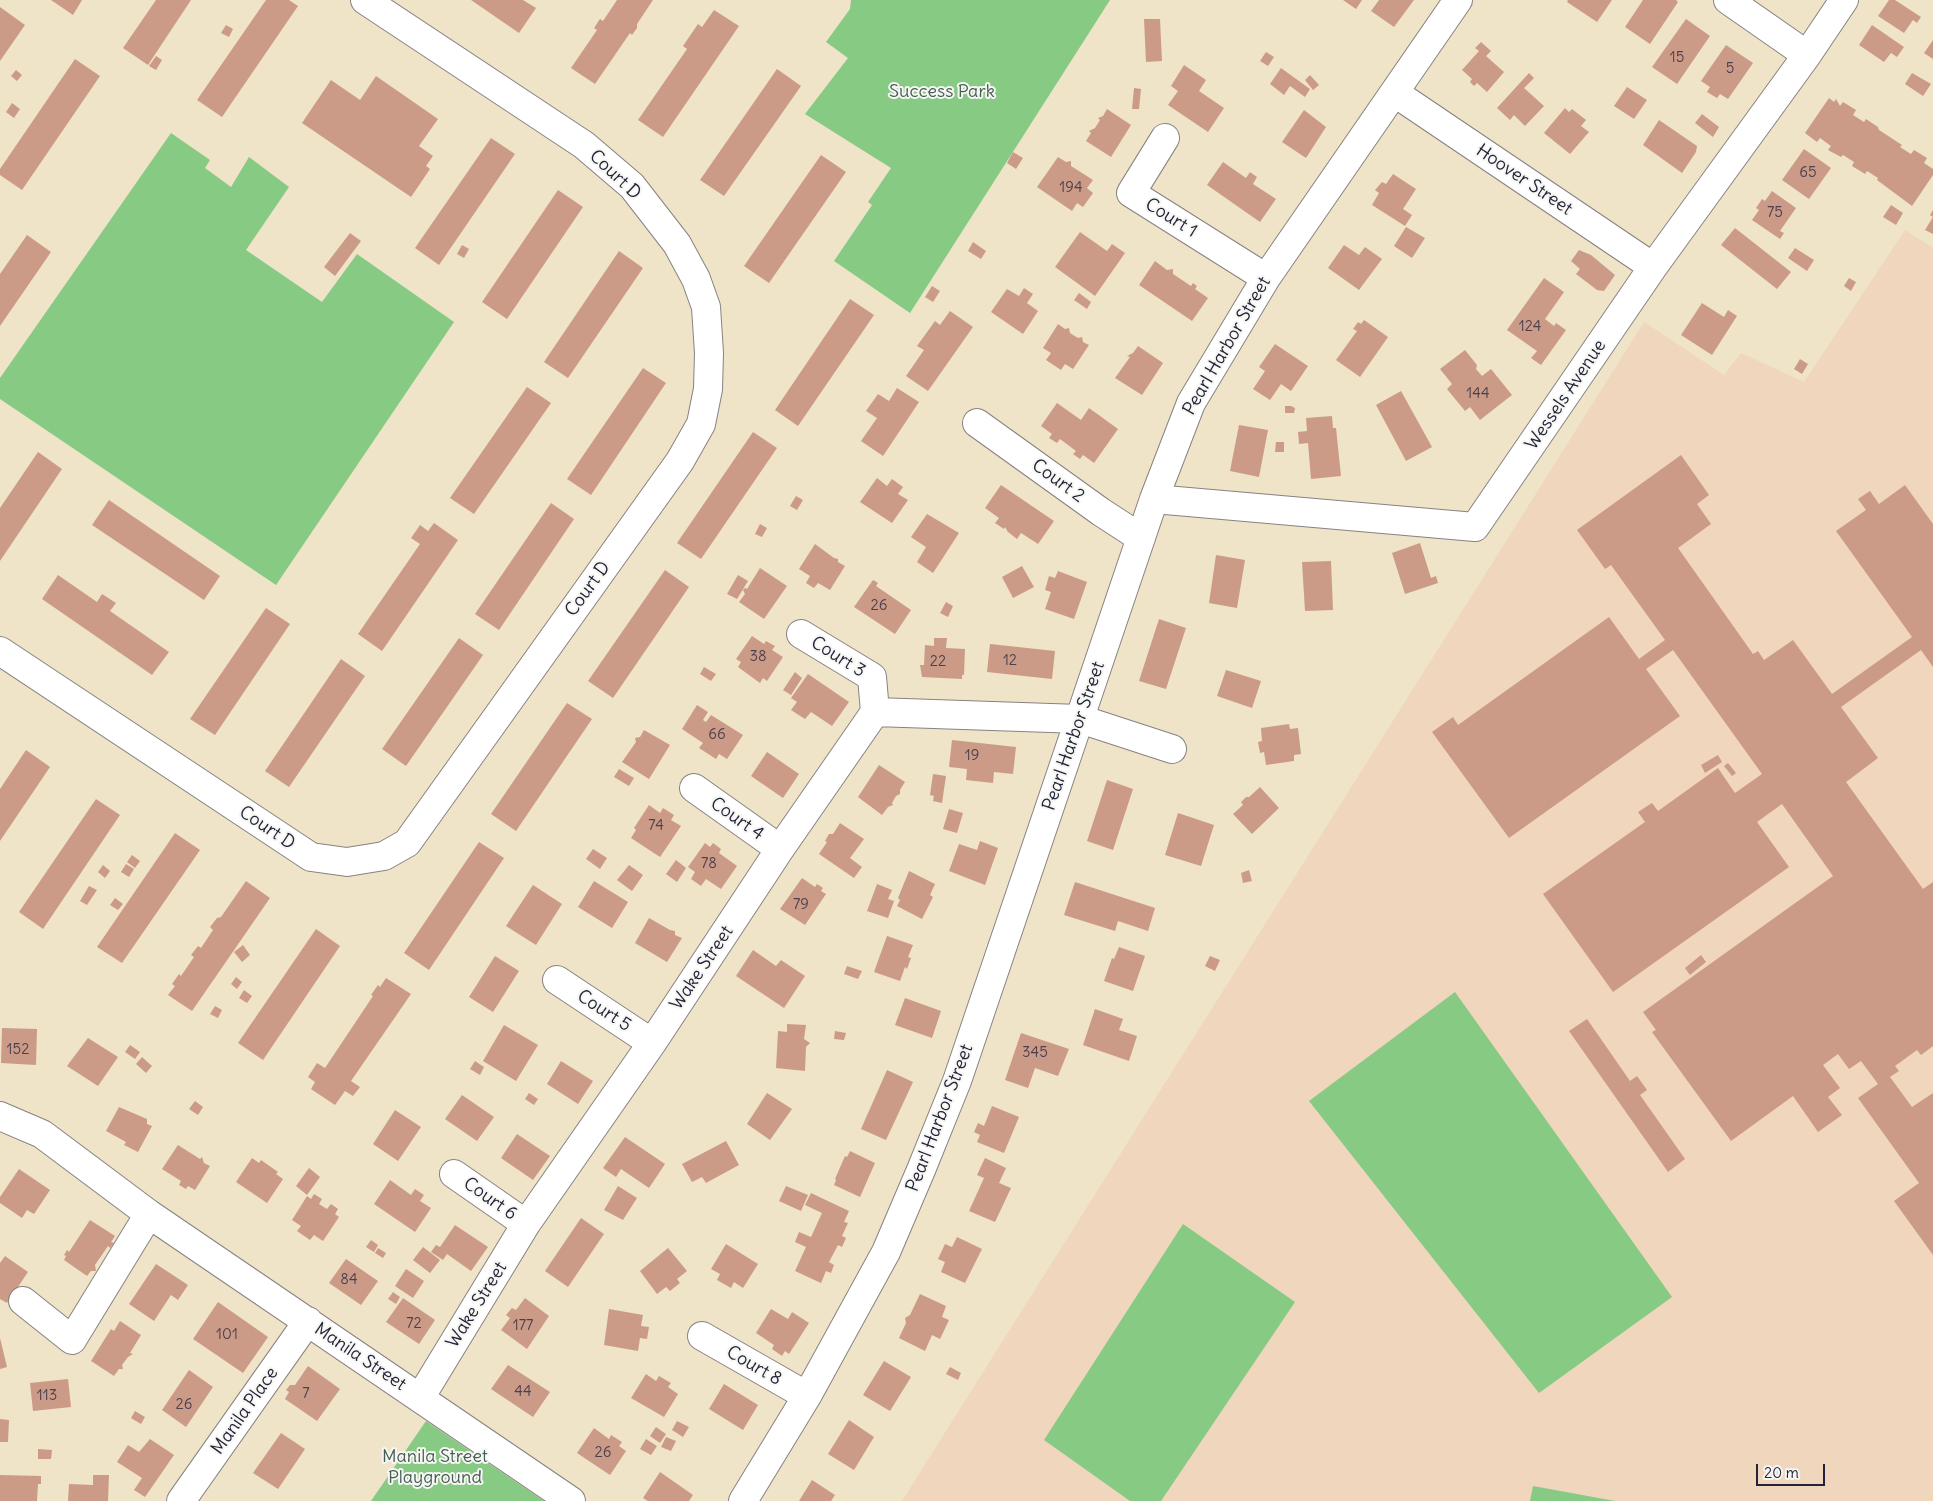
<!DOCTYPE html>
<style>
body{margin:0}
#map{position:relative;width:1933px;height:1501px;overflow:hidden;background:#efe3c8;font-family:Delius,sans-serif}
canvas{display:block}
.scale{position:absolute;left:1756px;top:1464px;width:69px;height:22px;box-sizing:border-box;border:2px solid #22223b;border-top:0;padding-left:6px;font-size:15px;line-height:18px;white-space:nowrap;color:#22223b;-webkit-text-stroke:4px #f6f6f2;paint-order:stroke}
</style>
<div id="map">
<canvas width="1933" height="1501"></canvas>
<div class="scale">20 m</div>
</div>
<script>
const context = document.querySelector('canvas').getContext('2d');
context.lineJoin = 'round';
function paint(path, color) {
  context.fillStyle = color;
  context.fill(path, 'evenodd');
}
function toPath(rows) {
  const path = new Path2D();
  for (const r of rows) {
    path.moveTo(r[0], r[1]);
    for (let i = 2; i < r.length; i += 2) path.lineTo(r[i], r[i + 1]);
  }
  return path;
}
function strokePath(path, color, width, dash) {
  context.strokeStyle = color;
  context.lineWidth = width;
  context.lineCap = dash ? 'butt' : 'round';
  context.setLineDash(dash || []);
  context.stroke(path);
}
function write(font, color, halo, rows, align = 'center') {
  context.font = font + ' Delius,sans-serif';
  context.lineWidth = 4;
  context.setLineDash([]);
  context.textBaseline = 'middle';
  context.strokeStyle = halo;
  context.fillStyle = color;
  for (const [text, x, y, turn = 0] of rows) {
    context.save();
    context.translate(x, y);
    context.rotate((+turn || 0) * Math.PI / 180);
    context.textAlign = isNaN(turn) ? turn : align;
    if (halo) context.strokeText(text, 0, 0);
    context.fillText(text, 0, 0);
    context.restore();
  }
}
paint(toPath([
 [1905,230,1933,248,1933,1501,902,1501,1644,322,1724,375,1741,353,1804,382]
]), '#efd6bc');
paint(toPath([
 [851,0,1110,0,910,313,834,261,872,205,868,202,891,168,805,114,848,58,826,42,850,9],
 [171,133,210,160,205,168,231,187,249,157,289,187,246,250,322,302,357,254,454,322,276,585,0,399,0,378],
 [1455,992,1672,1297,1539,1393,1309,1101],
 [1183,1224,1295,1302,1161,1501,1130,1501,1044,1440],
 [426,1421,544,1501,371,1501],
 [1533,1486,1615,1501,1530,1501]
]), '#86ca84');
paint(toPath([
 [51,0,82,0,73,15],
 [156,0,191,0,148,65,123,48],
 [266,0,289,0,298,6,222,117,197,100],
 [471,0,523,0,536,8,519,33],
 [617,0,653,0,637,24,637,28,632,35,630,33,595,84,571,68,597,30,594,28,600,19,603,21],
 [1343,0,1362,0,1356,9],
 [1379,0,1414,0,1394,27,1371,11],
 [1568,0,1612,0,1597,22,1567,2],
 [1643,0,1676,0,1678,2,1650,44,1625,27],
 [1889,0,1895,0,1921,17,1917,23,1913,20,1904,33,1878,16],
 [0,7,25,25,0,61],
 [714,10,739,26,663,137,638,120,687,49,683,46,698,24,702,27],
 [1144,19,1160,19,1162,61,1146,62],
 [1686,19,1710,36,1677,84,1652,67],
 [226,25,233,29,229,37,221,33],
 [1872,25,1904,47,1897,57,1891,53,1884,62,1859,45],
 [1933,40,1933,59,1924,53],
 [1481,42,1491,51,1486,56,1504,72,1487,92,1477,83,1474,86,1470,82,1472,79,1462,70,1479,51,1475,48],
 [1726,45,1753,63,1728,99,1720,94,1717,98,1707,92,1710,87,1701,81],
 [1266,52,1274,57,1268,66,1260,61],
 [156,56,162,60,156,70,149,66],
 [75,59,100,76,22,190,0,175,0,169],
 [1184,65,1206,80,1199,91,1224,108,1208,132,1168,105,1178,91,1171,86],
 [1281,68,1310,89,1305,97,1290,86,1284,95,1270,84],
 [777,69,801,86,724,196,700,180],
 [16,70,22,75,17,81,11,76],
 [1529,73,1534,78,1524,88,1544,106,1525,126,1514,115,1510,120,1497,108],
 [1912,73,1931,84,1923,96,1905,84],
 [1310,75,1319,85,1313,90,1305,80],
 [376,76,438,119,419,146,433,156,426,166,430,169,411,197,302,123,331,80,360,100],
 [1627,87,1647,100,1634,119,1614,106],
 [1134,88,1141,89,1139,109,1132,109],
 [1829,98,1834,102,1836,99,1840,106,1843,102,1856,110,1853,115,1864,122,1866,119,1878,127,1879,130,1902,145,1900,147,1911,154,1914,150,1927,158,1924,163,1933,169,1933,175,1912,206,1877,180,1878,178,1867,171,1865,174,1852,166,1854,162,1843,155,1841,157,1828,150,1831,146,1820,138,1817,142,1805,133],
 [12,103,20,109,14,118,6,112],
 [1565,108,1569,112,1572,109,1586,120,1581,126,1589,132,1570,154,1544,133],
 [1107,109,1131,125,1111,157,1086,141,1091,133,1089,131,1095,128,1100,120,1098,118,1103,116],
 [1304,110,1326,127,1306,158,1282,142],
 [1702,114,1719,127,1713,137,1695,123],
 [1659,120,1697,146,1696,152,1682,173,1643,145],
 [491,138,515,154,439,265,415,248],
 [1804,149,1831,168,1809,199,1782,180],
 [1013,152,1023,158,1016,169,1007,163],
 [821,155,846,172,769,283,744,266],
 [1058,157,1066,162,1071,161,1071,166,1093,180,1087,188,1093,193,1083,207,1077,203,1072,211,1037,187],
 [1223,162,1246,178,1250,172,1257,177,1253,184,1276,199,1260,222,1207,185],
 [1393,174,1416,189,1403,209,1412,215,1405,226,1372,205,1379,193,1375,190,1382,182,1386,184],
 [558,190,583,207,507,319,482,302],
 [1772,191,1796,208,1780,231,1784,233,1780,239,1752,220,1759,210,1756,208,1762,199,1765,201],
 [1891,205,1903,213,1896,225,1883,217],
 [1933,210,1933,234,1925,230,1933,217,1930,215],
 [1406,227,1425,238,1412,258,1394,246],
 [1735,228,1791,272,1777,289,1721,245],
 [1080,232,1107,251,1112,244,1125,253,1095,296,1055,267],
 [350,233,361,241,335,276,324,267],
 [27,235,51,252,0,326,0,274],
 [973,242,986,251,981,259,968,251],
 [462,245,469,249,464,258,457,254],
 [1344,245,1359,255,1365,247,1382,259,1359,290,1328,268],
 [1795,248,1814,260,1807,271,1788,258],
 [1579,250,1591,255,1615,275,1604,291,1597,290,1576,274,1580,269,1571,261],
 [619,251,643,268,568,378,544,362],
 [1155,261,1167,270,1173,269,1173,274,1191,286,1193,283,1197,286,1195,289,1208,298,1192,321,1139,285],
 [1544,278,1564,292,1545,319,1554,326,1556,323,1566,330,1541,365,1531,358,1537,351,1507,330],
 [1849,278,1856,282,1851,291,1844,286],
 [932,286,940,291,933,302,925,297],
 [1024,288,1033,294,1027,303,1038,311,1023,334,991,312,1007,289,1019,296],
 [1079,293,1091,302,1087,309,1074,300],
 [850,299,874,315,798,426,775,410],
 [1702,303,1724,317,1728,310,1737,316,1712,355,1681,335],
 [950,311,973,327,928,391,906,376,924,350,917,346,935,321,940,325],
 [1364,320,1388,337,1360,377,1336,360,1357,331,1353,329,1358,322,1361,324],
 [1058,324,1065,329,1069,328,1070,333,1078,338,1082,337,1083,342,1089,345,1073,369,1065,364,1061,370,1046,360,1051,353,1043,348],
 [1275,344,1308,366,1291,391,1281,384,1270,400,1253,389,1265,371,1259,367],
 [1138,346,1163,363,1142,395,1115,378,1130,357,1127,356,1133,353],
 [1465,350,1477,365,1476,369,1482,376,1491,369,1512,395,1480,420,1470,407,1465,411,1447,389,1452,384,1440,369],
 [1800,359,1808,364,1802,374,1794,369],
 [643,368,666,383,591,495,567,479],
 [527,387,551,403,474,514,450,498],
 [897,388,919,402,883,456,861,441,877,418,866,411,878,394,889,401],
 [1401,391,1432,447,1406,461,1376,405],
 [1057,403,1081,420,1089,408,1118,429,1094,463,1083,455,1080,459,1073,454,1076,451,1060,439,1057,443,1049,438,1052,434,1041,426],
 [1285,406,1291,406,1295,408,1294,413,1285,413],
 [1332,416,1333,428,1336,428,1341,476,1311,479,1308,443,1299,444,1298,432,1307,431,1306,418],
 [1239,425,1268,430,1259,477,1230,471],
 [753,432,777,448,701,559,677,543],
 [1276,442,1284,442,1284,452,1275,452],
 [38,452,62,469,0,561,0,508],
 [1681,455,1709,495,1697,504,1711,524,1678,548,1753,654,1758,651,1764,660,1793,640,1832,694,1912,637,1836,531,1866,510,1858,499,1870,491,1879,504,1905,485,1933,524,1933,667,1921,650,1841,707,1878,758,1846,782,1923,889,1933,882,1933,1046,1921,1055,1917,1050,1895,1066,1899,1071,1890,1077,1912,1107,1933,1093,1933,1255,1894,1201,1919,1183,1858,1098,1878,1084,1861,1061,1849,1069,1838,1054,1823,1065,1840,1088,1828,1097,1842,1115,1818,1132,1793,1096,1731,1141,1652,1032,1656,1030,1643,1012,1833,876,1782,804,1757,822,1789,867,1613,992,1543,894,1645,822,1638,812,1652,803,1658,811,1718,768,1735,793,1762,774,1673,650,1646,669,1680,716,1509,838,1432,732,1453,717,1458,725,1609,617,1639,659,1665,640,1611,565,1605,569,1577,530],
 [877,478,887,486,892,479,903,487,898,494,908,500,892,523,860,502],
 [1001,485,1054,521,1038,544,1021,533,1017,539,1008,532,1005,527,1004,529,995,523,999,518,985,508],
 [796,496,803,500,797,510,790,506],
 [109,500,220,576,204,600,92,525],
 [551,503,574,519,499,630,475,614],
 [927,514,959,533,933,573,917,562,926,547,911,537],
 [434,523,458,540,382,651,358,634,420,544,411,538,420,525,428,531],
 [760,524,767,528,762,537,755,534],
 [1420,543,1431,578,1436,576,1438,583,1405,594,1392,553],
 [815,544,834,558,838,559,838,562,845,566,830,590,818,583,814,588,806,583,810,576,799,569],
 [1216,555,1245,560,1237,608,1209,603],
 [1331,561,1333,610,1305,611,1302,562],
 [1022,566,1034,587,1013,598,1002,577],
 [760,568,787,586,764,619,739,602,745,594,743,590,745,588,747,589],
 [665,570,689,587,613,698,588,681],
 [1058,571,1087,582,1074,619,1045,609,1051,592,1045,590,1049,576,1055,578],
 [58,575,97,602,102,594,116,603,110,611,169,652,152,675,42,599],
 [738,575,748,581,737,599,727,594],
 [873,580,878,583,876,586,911,610,895,634,854,607],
 [946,602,953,606,948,617,940,613],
 [266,608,290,624,215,735,190,719],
 [1159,619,1186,628,1166,689,1139,681],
 [752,636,764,644,766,641,775,646,772,650,783,657,767,681,763,678,760,683,738,667,741,662,736,659],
 [459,638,483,655,406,766,382,749],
 [934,638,947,638,946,648,965,649,964,675,962,675,962,679,922,677,920,665,924,665,925,645,934,646],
 [990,644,1055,651,1052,679,987,672],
 [341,659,365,676,289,787,265,771],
 [704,667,716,674,711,681,700,674],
 [1226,670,1261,681,1252,708,1217,696],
 [795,672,802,678,791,695,783,690],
 [808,674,849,702,832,726,811,712,805,719,791,710,797,702,791,698],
 [567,703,592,719,516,831,491,814],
 [697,705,708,712,703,720,706,722,711,715,743,735,727,759,719,754,716,759,699,748,703,743,682,729],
 [1289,724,1290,729,1298,728,1301,754,1294,755,1294,761,1266,765,1264,752,1260,753,1258,742,1262,741,1261,728],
 [644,730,670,745,649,779,622,762,636,742,635,738,640,737],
 [952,740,1016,747,1013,774,994,772,993,783,966,780,967,769,949,767],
 [26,750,50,767,0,841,0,789],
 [767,752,799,774,783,798,751,776],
 [1718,755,1722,762,1705,773,1701,765],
 [1728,763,1736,773,1732,776,1724,766],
 [879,765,905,782,900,790,900,794,896,796,892,803,893,805,888,807,882,815,858,797],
 [619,769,634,778,629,786,614,777],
 [933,774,946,776,942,803,933,801,934,796,930,795],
 [1107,780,1133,789,1113,850,1087,841],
 [1260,787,1279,808,1252,834,1233,814,1243,805,1241,802,1246,797,1249,797],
 [96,799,120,815,43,929,19,912],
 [649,805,660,813,663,808,674,815,671,820,681,826,660,857,631,838,636,830,634,828],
 [949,809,963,813,957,833,943,829],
 [1178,813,1214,825,1201,866,1165,855],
 [840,823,864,839,850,858,862,867,854,878,819,854,827,842,825,841,829,834,833,834],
 [175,833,200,850,122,963,97,947],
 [980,841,998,848,985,885,949,871,959,844,977,850],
 [479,842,504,858,429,970,404,953],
 [705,843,710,847,713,843,721,849,719,853,737,866,721,889,706,879,701,886,691,879,695,872,688,867],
 [593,849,607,858,600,869,586,859],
 [132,855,140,861,135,868,127,862],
 [676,860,686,868,677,882,666,874],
 [126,864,134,869,129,877,121,872],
 [103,865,110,871,105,878,98,872],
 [629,865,643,875,632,891,617,880],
 [1249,870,1252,881,1243,883,1241,873],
 [909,871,935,884,930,895,933,897,922,919,897,906,900,900,898,898],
 [802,878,815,887,817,884,823,888,821,891,826,894,805,925,780,909],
 [246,881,270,898,192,1011,168,995,175,986,172,984,179,974,181,976,194,957,191,955,198,946,201,948,213,930,210,927,217,918,221,917],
 [594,881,628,902,612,928,578,907],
 [1075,882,1155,908,1148,931,1118,921,1115,931,1064,915],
 [877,884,892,890,888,899,894,901,888,918,867,911],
 [533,885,562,904,536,945,506,926],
 [89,886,97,890,87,905,80,901],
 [115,898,123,904,118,910,110,905],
 [649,918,670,930,675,931,675,935,682,938,667,962,635,943],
 [316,929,340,946,263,1060,238,1043],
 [887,936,913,945,908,957,911,958,907,969,905,967,900,981,874,972],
 [243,945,250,955,242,962,234,952],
 [1119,947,1145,956,1133,991,1104,981,1112,958,1114,959],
 [753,950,776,966,781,960,805,976,784,1008,736,976],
 [1701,955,1706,962,1690,975,1685,968],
 [495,956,519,971,493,1012,469,997],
 [1210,956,1220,960,1215,971,1205,966],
 [847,966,862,971,858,979,844,974],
 [236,977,242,982,237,989,231,984],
 [386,978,411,994,351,1081,360,1087,353,1096,345,1091,335,1105,311,1089,315,1082,308,1077,317,1063,325,1068,373,996,371,995,378,985,380,987],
 [244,990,252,996,247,1003,239,998],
 [905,998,941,1011,932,1038,895,1025],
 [215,1006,222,1010,218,1018,210,1014],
 [1095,1009,1123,1019,1119,1030,1137,1036,1129,1061,1083,1045],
 [1587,1019,1630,1081,1637,1076,1647,1090,1640,1095,1685,1159,1668,1172,1569,1031],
 [787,1024,806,1025,804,1039,810,1043,806,1047,805,1071,776,1068,778,1031,787,1032],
 [504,1025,538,1045,516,1081,483,1061],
 [2,1028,37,1029,36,1065,1,1063],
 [835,1031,846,1033,844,1040,834,1039],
 [1021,1033,1069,1049,1058,1076,1035,1068,1028,1088,1005,1080],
 [88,1038,118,1057,98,1086,67,1066],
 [130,1045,140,1052,135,1059,125,1052],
 [142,1057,152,1066,146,1073,136,1064],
 [475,1061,484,1067,480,1075,470,1069],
 [561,1061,593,1081,578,1104,547,1084],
 [887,1070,913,1082,886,1140,861,1129],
 [529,1093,538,1099,534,1105,525,1099],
 [767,1093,792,1109,770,1140,747,1124],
 [462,1095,494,1117,477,1141,445,1119],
 [195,1101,203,1107,198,1115,189,1109],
 [992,1106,1019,1117,1004,1153,977,1142,980,1135,974,1132,978,1123,984,1126],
 [119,1107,147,1119,147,1124,152,1126,138,1152,124,1145,126,1142,106,1131],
 [395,1110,421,1127,398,1161,373,1144],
 [517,1134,550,1156,533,1180,501,1158],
 [625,1137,665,1164,649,1188,621,1169,616,1177,603,1168],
 [726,1141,739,1165,706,1183,702,1177,692,1182,682,1164],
 [178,1145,200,1159,202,1157,204,1163,210,1166,195,1190,188,1186,186,1189,179,1185,181,1181,162,1169],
 [850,1151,875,1163,860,1197,834,1185,836,1180,835,1179,845,1156,847,1157],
 [252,1158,259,1163,261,1160,278,1172,276,1174,283,1179,267,1203,236,1182],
 [985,1158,1006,1168,999,1183,1011,1188,995,1222,969,1211,984,1178,977,1175],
 [309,1168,320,1177,307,1195,296,1186],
 [19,1169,50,1190,34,1214,27,1210,22,1218,0,1203,0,1197],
 [390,1180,411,1195,415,1189,424,1195,420,1201,431,1208,415,1232,374,1204],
 [618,1186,637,1198,623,1220,604,1210],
 [786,1186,808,1195,801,1211,779,1201],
 [811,1193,849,1211,844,1222,848,1223,842,1236,846,1238,842,1247,838,1245,829,1262,834,1265,831,1273,826,1271,821,1283,795,1271,806,1247,795,1242,799,1232,811,1237,822,1213,805,1205],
 [314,1194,322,1199,319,1204,327,1209,331,1204,338,1209,335,1214,339,1217,323,1241,314,1235,310,1240,297,1231,301,1226,292,1220,307,1196,311,1199],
 [581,1218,604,1234,568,1287,545,1271],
 [90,1220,115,1236,111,1242,114,1243,110,1248,108,1246,95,1265,96,1271,91,1271,87,1276,64,1260,66,1256,64,1255,67,1250,69,1252],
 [455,1225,488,1247,471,1271,447,1254,443,1260,431,1252,436,1245,440,1247],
 [957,1237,982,1249,965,1283,941,1272,945,1262,938,1259,945,1244,952,1247],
 [371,1240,378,1245,374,1252,366,1247],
 [726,1244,758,1264,743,1288,734,1282,731,1288,717,1280,720,1274,711,1269],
 [423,1247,440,1260,430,1273,413,1260],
 [378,1248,386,1253,383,1258,375,1253],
 [668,1248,687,1271,677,1279,680,1283,670,1291,666,1287,657,1294,640,1271],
 [5,1256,28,1272,7,1303,0,1299,0,1263],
 [346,1259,378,1281,361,1305,329,1283],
 [156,1264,188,1285,178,1300,171,1295,154,1321,129,1304],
 [406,1269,424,1281,413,1298,395,1286],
 [393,1292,400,1297,396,1304,388,1299],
 [920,1294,946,1306,942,1317,949,1320,940,1339,932,1335,925,1351,899,1338,906,1323,905,1318,910,1315],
 [403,1298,435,1320,419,1344,386,1322],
 [525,1298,549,1316,527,1349,501,1330,510,1318,506,1315,512,1308,516,1310],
 [218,1302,268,1337,243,1373,193,1339],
 [609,1309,643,1315,641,1326,649,1327,647,1339,640,1338,638,1351,604,1345],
 [771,1309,788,1319,792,1312,809,1323,789,1354,785,1351,782,1356,772,1349,774,1345,756,1333],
 [120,1321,141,1335,130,1353,133,1354,128,1357,122,1365,123,1369,119,1369,114,1376,91,1361,111,1329,114,1331],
 [0,1338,7,1367,0,1369],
 [884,1361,911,1377,890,1411,863,1395],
 [508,1365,550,1392,533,1417,491,1389],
 [308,1366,340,1389,317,1421,285,1399,289,1392,286,1390,290,1385,295,1385],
 [950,1367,961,1373,958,1380,946,1374],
 [189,1370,213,1387,186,1427,162,1410],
 [646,1374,656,1381,659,1376,671,1383,668,1387,678,1394,664,1417,631,1398],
 [68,1379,71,1407,33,1411,30,1383],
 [724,1384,758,1405,743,1430,709,1409],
 [135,1411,145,1417,141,1424,131,1418],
 [0,1419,9,1420,8,1442,0,1442],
 [849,1420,874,1437,854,1470,828,1454],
 [677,1421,689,1427,683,1437,672,1430],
 [656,1427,666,1434,660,1443,650,1436],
 [594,1428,609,1439,611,1435,622,1442,619,1446,626,1451,610,1475,577,1453],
 [281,1433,305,1449,278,1489,253,1473],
 [666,1437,676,1441,671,1451,661,1447],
 [150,1439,174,1455,145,1497,134,1490,142,1478,117,1462,128,1445,139,1452],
 [646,1439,657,1446,651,1455,640,1449],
 [38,1449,52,1450,51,1459,38,1459],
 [660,1472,693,1495,689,1501,648,1501,643,1498],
 [0,1475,41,1476,41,1484,38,1484,37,1501,0,1501],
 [93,1475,109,1475,108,1501,68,1501,69,1484,93,1485],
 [812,1480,835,1495,831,1501,799,1501]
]), '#cc9b87');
const minor = toPath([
 [1728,0,1807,55],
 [1395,93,1653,267],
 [1165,138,1131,193,1266,278],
 [977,423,1101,512,1141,538],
 [1154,499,1475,527,1653,267,1807,55,1844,0],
 [801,634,872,677,875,712],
 [0,651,311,857,347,862,384,856,407,843,680,461,701,424,708,389,709,353,706,307,696,279,677,244,632,186,584,145,365,0],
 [694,788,780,849],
 [557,980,652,1043],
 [0,1116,42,1134,149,1214,571,1501],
 [454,1174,526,1224],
 [23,1301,72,1340,149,1214],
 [702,1336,807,1396],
 [420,1398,526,1224,652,1043,780,849,875,712,1080,719,1172,749],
 [181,1501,308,1321],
 [743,1501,807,1396,886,1252,921,1170,957,1081,1154,499,1191,403,1266,278,1458,0]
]);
strokePath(minor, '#888282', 30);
strokePath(minor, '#fff', 28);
write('15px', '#4c404e', null, [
 ["15",1677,58],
 ["5",1730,69],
 ["65",1808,173],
 ["194",1071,188],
 ["75",1775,213],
 ["124",1530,327],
 ["144",1478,394],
 ["26",879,606],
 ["38",758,657],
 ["12",1010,661],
 ["22",938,662],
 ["66",717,735],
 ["19",972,756],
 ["74",656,826],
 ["78",709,864],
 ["79",801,905],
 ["152",18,1050],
 ["345",1035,1053],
 ["84",349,1280],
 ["72",414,1324],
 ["177",523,1326],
 ["101",227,1335],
 ["44",523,1392],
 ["7",306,1394],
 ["113",47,1396],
 ["26",184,1405],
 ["26",603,1453]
]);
write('18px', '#455d55', '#f6f6f2', [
 ["Success Park",942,92],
 ["Manila Street",435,1457],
 ["Playground",435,1478]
]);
write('18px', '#22223b', '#f6f6f2', [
 ["Court D",615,175,43],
 ["Hoover Street",1524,180,34],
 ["Court 1",1171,218,32],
 ["Pearl Harbor Street",1227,346,-60],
 ["Wessels Avenue",1566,395,-56],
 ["Court 2",1058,481,36],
 ["Court D",588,589,-54],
 ["Court 3",838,657,32],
 ["Pearl Harbor Street",1074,736,-71],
 ["Court 4",737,819,35],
 ["Court D",267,828,34],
 ["Wake Street",702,968,-56],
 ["Court 5",604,1011,33],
 ["Pearl Harbor Street",940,1118,-69],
 ["Court 6",490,1199,35],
 ["Wake Street",477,1305,-58],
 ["Manila Street",360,1357,34],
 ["Court 8",754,1366,30],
 ["Manila Place",245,1411,-55]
]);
</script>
